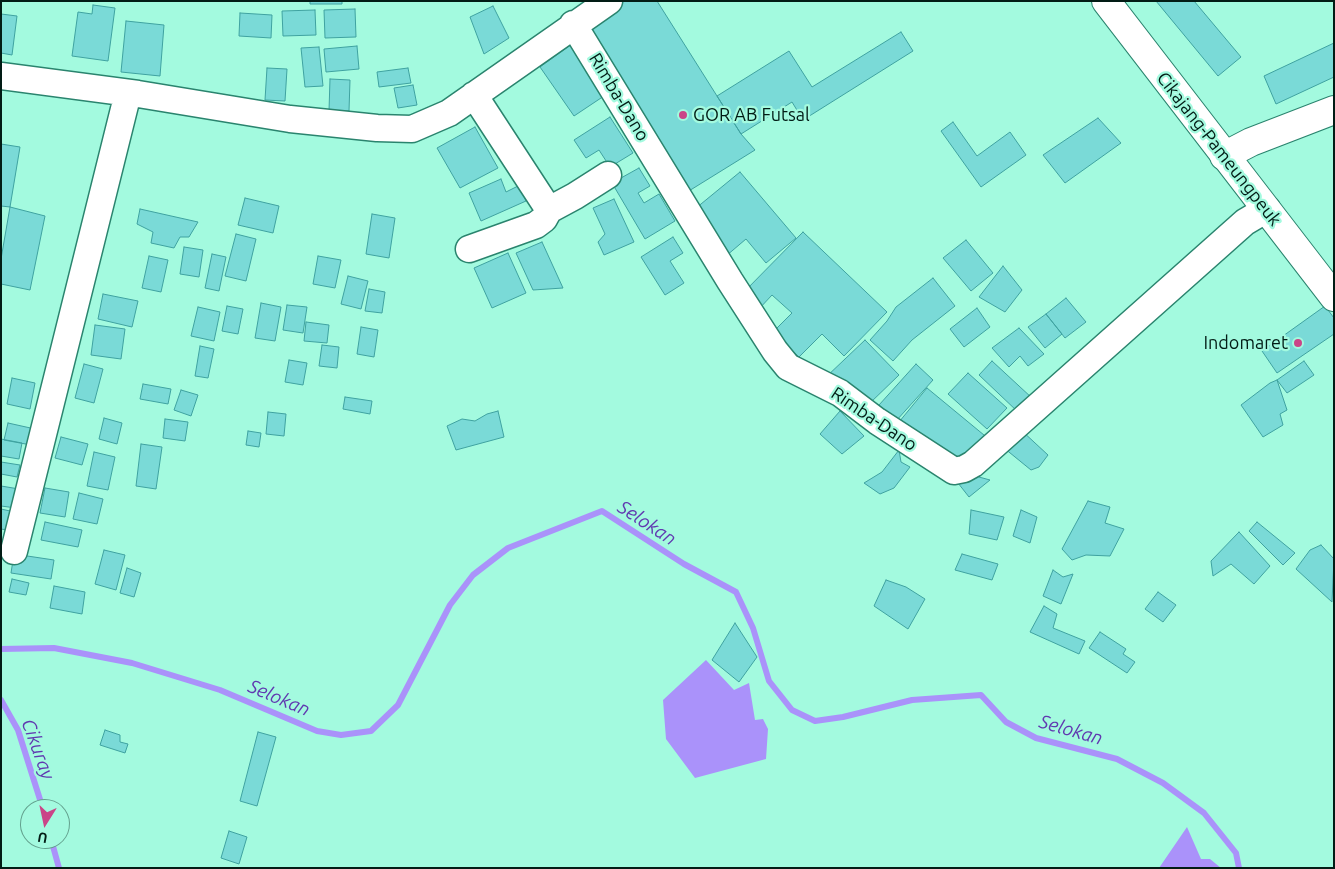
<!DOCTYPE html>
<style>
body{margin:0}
#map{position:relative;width:1335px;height:869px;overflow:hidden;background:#a3fadf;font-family:Ubuntu,sans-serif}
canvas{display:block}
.frame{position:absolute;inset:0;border:2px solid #021c15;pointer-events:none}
.north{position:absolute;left:20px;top:799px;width:50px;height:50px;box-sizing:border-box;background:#a3fadf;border:1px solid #63a18e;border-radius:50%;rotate:190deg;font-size:14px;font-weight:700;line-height:20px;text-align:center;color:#021c15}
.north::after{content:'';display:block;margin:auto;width:18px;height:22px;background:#ca4588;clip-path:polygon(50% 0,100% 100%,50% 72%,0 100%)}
</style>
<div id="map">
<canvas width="1335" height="869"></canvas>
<div class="frame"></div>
<div class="north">U</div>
</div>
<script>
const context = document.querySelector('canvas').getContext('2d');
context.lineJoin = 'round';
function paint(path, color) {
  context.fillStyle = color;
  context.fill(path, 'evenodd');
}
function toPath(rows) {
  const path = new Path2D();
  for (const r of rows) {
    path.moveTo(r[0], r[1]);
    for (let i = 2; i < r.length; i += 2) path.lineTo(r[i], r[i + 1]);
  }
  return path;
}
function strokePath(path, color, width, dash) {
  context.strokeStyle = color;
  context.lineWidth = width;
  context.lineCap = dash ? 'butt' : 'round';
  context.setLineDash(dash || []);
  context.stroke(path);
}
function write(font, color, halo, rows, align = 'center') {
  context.font = font + ' Ubuntu,sans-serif';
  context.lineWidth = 4.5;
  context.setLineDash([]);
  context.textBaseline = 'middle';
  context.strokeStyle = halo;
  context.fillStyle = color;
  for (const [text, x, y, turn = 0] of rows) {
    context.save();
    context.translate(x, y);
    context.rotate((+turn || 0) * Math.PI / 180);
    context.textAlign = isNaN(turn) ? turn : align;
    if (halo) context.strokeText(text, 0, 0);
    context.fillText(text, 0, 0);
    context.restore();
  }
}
paint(toPath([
 [706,660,734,690,749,683,755,720,763,719,768,729,766,759,695,778,666,739,663,700],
 [1187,827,1201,859,1210,859,1221,868,1159,868]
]), '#aa92fa');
strokePath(toPath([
 [1,649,54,648,132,663,220,690,317,731,341,735,371,731,398,705,450,605,473,575,508,548,602,511,684,564,736,592,753,628,769,681,792,710,815,721,843,717,912,700,981,695,1006,722,1036,738,1117,759,1163,783,1204,813,1236,853,1239,868],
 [1,700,18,730,43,809],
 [51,839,59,868]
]), '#aa92fa', 6);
const building = toPath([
 [310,1,342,1,342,4,310,4,310,1],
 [619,1,657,1,741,134,755,150,684,194,582,26,619,1],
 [1156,1,1194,1,1241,57,1218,76,1156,1],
 [93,5,115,8,108,61,72,56,78,12,92,14,93,5],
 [493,6,509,38,484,54,470,17,493,6],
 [355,9,356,37,325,38,324,10,355,9],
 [315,10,316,35,283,36,282,11,315,10],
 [240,13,272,15,271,38,239,36,240,13],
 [1,14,17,16,12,55,1,53,1,14],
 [126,21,164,25,160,76,121,72,126,21],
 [901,32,913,51,803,120,792,102,741,134,717,96,789,51,812,87,901,32],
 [1334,43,1334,77,1276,104,1264,76,1334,43],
 [572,44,607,94,574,116,540,67,572,44],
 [357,46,359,69,326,72,324,49,357,46],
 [319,47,323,86,305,87,301,48,319,47],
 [267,68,287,69,285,101,265,100,267,68],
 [408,68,411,83,379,87,377,72,408,68],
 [330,79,350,80,349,111,329,111,330,79],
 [413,85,417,105,398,108,394,88,413,85],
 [610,117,633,153,610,167,599,150,586,158,574,140,610,117],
 [1098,118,1121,143,1065,183,1043,155,1098,118],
 [953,122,977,156,1010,132,1026,155,981,187,941,131,953,122],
 [475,127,498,168,460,188,437,148,475,127],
 [1,144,20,147,10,207,1,206,1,144],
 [639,168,650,186,638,193,644,203,659,194,675,221,645,239,612,183,639,168],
 [740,172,796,238,766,263,746,239,726,256,690,213,740,172],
 [501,179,506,192,520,185,526,201,481,221,469,193,501,179],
 [245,198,279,206,273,233,238,225,245,198],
 [614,199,634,242,604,255,598,242,605,234,593,208,614,199],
 [10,207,45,216,30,290,1,284,1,259,10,207],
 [140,209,198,222,189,237,180,237,174,248,151,243,153,232,137,224,140,209],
 [372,214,395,218,389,258,366,254,372,214],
 [803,232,887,312,844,356,822,334,799,357,773,332,792,313,772,295,758,310,742,294,803,232],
 [236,234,256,239,246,281,225,276,236,234],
 [673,237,683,253,670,261,684,283,665,295,641,257,673,237],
 [966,240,993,273,971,291,943,258,966,240],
 [542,242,563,288,533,290,516,253,542,242],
 [184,247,203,250,199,277,180,274,184,247],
 [508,253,526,293,492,308,474,268,508,253],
 [212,254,226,257,219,291,205,288,212,254],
 [149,256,168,260,161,292,142,288,149,256],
 [318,256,341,260,335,288,313,284,318,256],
 [1003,266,1022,290,1005,312,979,297,1003,266],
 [348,276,368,281,361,309,341,304,348,276],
 [933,278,955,306,912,340,893,361,870,340,887,321,896,307,933,278],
 [369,289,385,292,382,313,365,311,369,289],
 [103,294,138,301,132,327,98,319,103,294],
 [1066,298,1086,322,1065,338,1046,314,1066,298],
 [261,303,281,307,275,341,255,338,261,303],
 [287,305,307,307,303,333,283,330,287,305],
 [227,306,243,309,238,334,222,331,227,306],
 [1325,306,1334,318,1334,334,1277,373,1262,351,1325,306],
 [198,307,220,312,214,341,191,336,198,307],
 [977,308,990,327,964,347,950,329,977,308],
 [1046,314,1062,334,1045,348,1028,327,1046,314],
 [306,322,329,325,327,343,304,341,306,322],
 [95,325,125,329,121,359,91,355,95,325],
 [361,327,378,330,374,357,357,354,361,327],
 [1019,328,1044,354,1028,366,1020,356,1009,367,992,348,1019,328],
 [865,340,899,375,869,404,825,378,865,340],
 [322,345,339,347,337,368,319,366,322,345],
 [200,346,214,349,208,378,195,376,200,346],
 [289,360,307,363,303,385,285,382,289,360],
 [992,361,1032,398,1018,412,979,375,992,361],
 [1304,361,1314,375,1287,393,1277,380,1304,361],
 [84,364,103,369,94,403,75,398,84,364],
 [916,364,933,380,896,421,879,405,916,364],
 [968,373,1007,408,987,429,948,394,968,373],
 [12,378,35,383,30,409,7,404,12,378],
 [1277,380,1287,410,1280,414,1283,425,1263,437,1241,405,1270,383,1277,380],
 [143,384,171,389,168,404,140,399,143,384],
 [927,388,990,440,948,463,899,422,927,388],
 [181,390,198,395,191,416,174,410,181,390],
 [345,397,372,401,370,414,343,409,345,397],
 [498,411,504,437,456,450,447,426,462,419,475,421,487,414,498,411],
 [840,411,864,436,842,454,820,434,840,411],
 [268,412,286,414,284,436,266,434,268,412],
 [104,418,122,423,117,444,99,439,104,418],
 [165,419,188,422,185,441,163,438,165,419],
 [8,423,35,429,31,445,4,440,8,423],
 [1021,430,1048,455,1039,467,1031,470,1004,448,1021,430],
 [248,431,261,433,259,447,246,445,248,431],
 [61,437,88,444,82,465,55,458,61,437],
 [1,439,22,443,19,459,1,456,1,439],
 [141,444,162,447,156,489,136,486,141,444],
 [899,450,901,462,910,467,894,488,880,494,864,483,882,472,899,450],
 [94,452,115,457,108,490,87,486,94,452],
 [1,462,20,465,17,477,1,474,1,462],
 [976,468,979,477,990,480,969,497,958,483,976,468],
 [1,486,19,489,16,508,1,506,1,486],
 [45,488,69,492,65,517,40,513,45,488],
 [79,493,103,499,97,524,73,519,79,493],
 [1088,501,1110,507,1105,523,1124,529,1110,556,1086,555,1072,560,1062,549,1088,501],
 [1,509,10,511,7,530,1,529,1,509],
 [971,510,1004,517,997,540,969,534,971,510],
 [1021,510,1037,517,1030,543,1013,536,1021,510],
 [45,522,82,530,78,547,41,540,45,522],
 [1257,522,1295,553,1283,565,1249,531,1257,522],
 [1239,532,1270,566,1254,584,1231,564,1213,576,1211,561,1239,532],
 [1321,545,1334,559,1332,602,1296,569,1310,550,1321,545],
 [104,550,125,555,116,590,95,584,104,550],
 [14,554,54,560,51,579,11,573,14,554],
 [962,554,998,564,992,580,955,570,962,554],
 [127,568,141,573,134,597,120,593,127,568],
 [1053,570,1063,577,1073,574,1061,604,1043,596,1053,570],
 [12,579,29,583,26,595,9,592,12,579],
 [886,580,906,587,925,599,908,629,874,606,886,580],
 [54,586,85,592,82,614,50,608,54,586],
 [1158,592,1176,605,1163,622,1145,609,1158,592],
 [1044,606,1057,614,1053,628,1085,641,1079,654,1030,632,1044,606],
 [735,623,757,657,739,682,712,660,735,623],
 [1100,632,1126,649,1123,654,1135,662,1127,673,1089,648,1100,632],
 [105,730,120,735,120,742,128,744,125,753,100,745,105,730],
 [258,732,276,737,257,806,240,801,258,732],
 [229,831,247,837,239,864,221,858,229,831]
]);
paint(building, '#7adad7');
strokePath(building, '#3fa2a0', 1);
const street = toPath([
 [573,24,730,281,775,351,788,367,840,393,877,421,954,471,964,469,973,464,1245,222,1267,209],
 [1,76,138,94,290,119,377,128,412,129,449,113,609,1],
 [549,210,575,196,608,175],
 [469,249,536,225,544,219,549,210,474,95],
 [14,551,128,93]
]);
const secondary = toPath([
 [1224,156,1251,142,1334,110]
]);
const primary = toPath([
 [1106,1,1334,297]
]);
strokePath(street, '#2a846e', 29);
strokePath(secondary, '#2a846e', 30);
strokePath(primary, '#2a846e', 30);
strokePath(street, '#fff', 26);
strokePath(secondary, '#fff', 28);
strokePath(primary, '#fff', 28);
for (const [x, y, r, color] of [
 [683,115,5,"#ca4588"],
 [1298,343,5,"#ca4588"]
]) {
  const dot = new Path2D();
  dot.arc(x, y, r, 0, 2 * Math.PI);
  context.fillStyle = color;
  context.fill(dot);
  strokePath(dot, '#a3fadf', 2);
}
write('18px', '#021c15', '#a3fadf', [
 ["Rimba-Dano",619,97,59],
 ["Cikajang-Pameungpeuk",1219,149,52],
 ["Rimba-Dano",874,419,34]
]);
write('18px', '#021c15', '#a3fadf', [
 ["GOR AB Futsal",693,115],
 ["Indomaret",1288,343,"right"]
], 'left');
write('italic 19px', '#6039b0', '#a3fadf', [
 ["Selokan",647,523,33],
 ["Selokan",279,698,23],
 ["Selokan",1071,730,16],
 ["Cikuray",38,749,70]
]);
</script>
